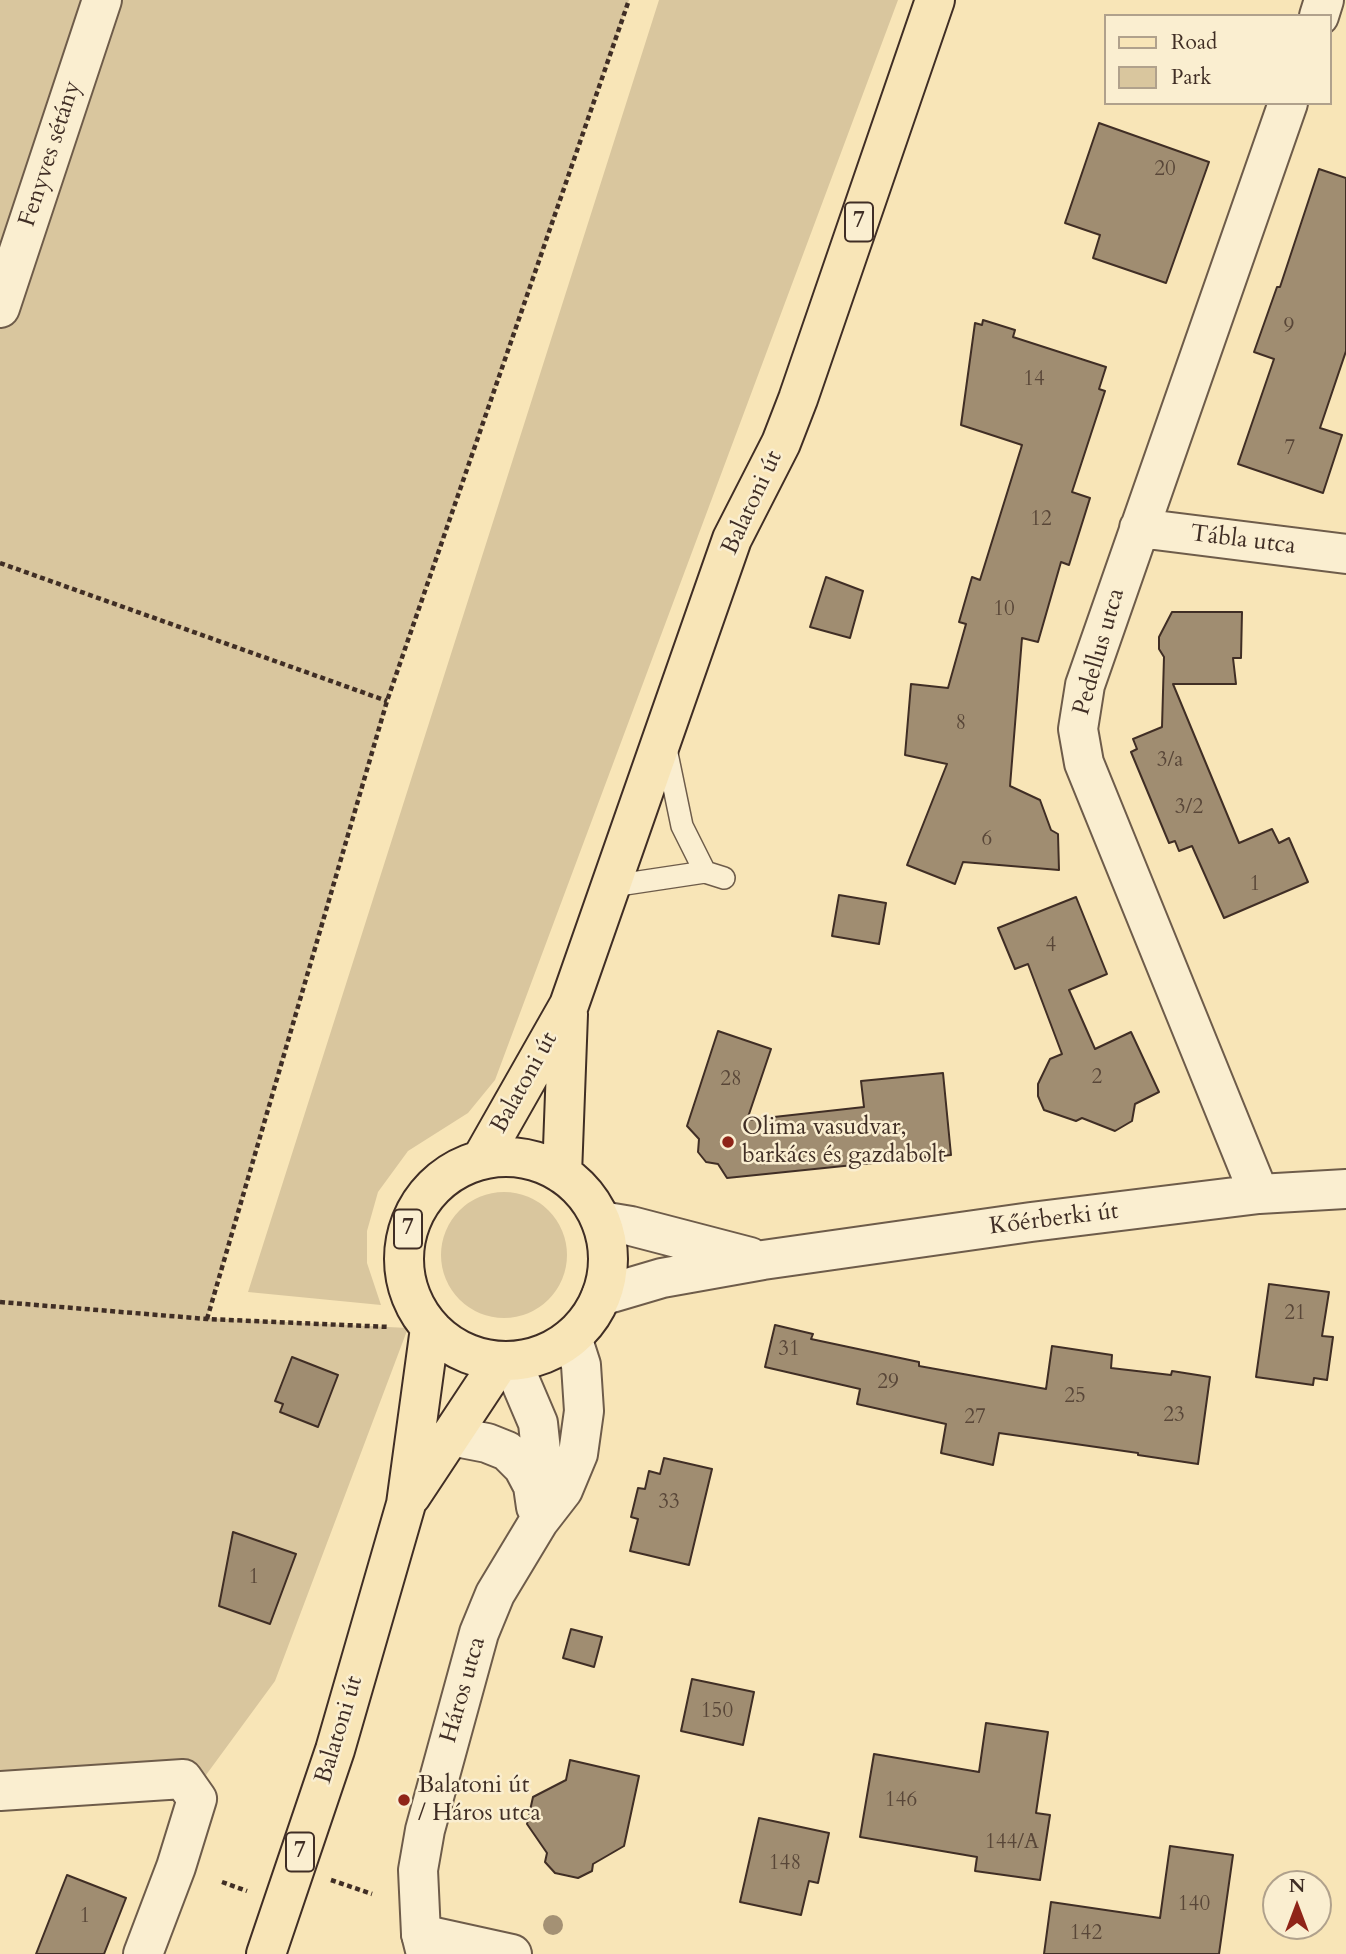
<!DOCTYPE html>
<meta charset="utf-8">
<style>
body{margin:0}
#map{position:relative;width:1346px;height:1954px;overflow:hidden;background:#f8e5b7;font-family:Cardo,serif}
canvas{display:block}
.legend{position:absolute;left:1104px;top:14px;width:228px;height:91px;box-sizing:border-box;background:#faeed0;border:2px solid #b0a18c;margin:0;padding:9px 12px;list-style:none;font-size:21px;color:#402e25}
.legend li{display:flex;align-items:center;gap:14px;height:35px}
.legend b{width:35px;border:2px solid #b0a18c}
.north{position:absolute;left:1262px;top:1870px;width:70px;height:70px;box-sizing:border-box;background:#faeed0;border:2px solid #b0a18c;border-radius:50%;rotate:0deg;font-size:19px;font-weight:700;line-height:28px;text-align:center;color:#402e25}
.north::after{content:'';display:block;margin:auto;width:24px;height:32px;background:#8f2418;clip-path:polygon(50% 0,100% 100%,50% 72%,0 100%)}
</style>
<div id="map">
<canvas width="1346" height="1954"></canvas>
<ul class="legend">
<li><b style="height:9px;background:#f8e5b7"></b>Road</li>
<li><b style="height:19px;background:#d9c69e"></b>Park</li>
</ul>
<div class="north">N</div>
</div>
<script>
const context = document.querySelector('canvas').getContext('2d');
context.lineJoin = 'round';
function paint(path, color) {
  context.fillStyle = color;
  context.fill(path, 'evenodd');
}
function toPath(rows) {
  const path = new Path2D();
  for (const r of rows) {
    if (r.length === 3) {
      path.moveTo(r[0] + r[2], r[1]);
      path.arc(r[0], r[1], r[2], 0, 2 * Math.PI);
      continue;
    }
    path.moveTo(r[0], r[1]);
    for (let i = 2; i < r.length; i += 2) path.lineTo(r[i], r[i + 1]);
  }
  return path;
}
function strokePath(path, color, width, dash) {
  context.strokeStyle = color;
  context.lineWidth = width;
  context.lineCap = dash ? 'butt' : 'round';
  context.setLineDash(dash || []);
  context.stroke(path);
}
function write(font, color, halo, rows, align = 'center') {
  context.font = font + ' Cardo,serif';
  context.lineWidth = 5;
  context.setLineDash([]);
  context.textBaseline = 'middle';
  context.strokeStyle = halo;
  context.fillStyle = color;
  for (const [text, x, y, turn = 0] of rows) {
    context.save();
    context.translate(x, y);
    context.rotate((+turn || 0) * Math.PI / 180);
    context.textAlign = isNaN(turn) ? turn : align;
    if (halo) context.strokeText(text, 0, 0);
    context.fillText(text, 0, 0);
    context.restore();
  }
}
paint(toPath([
 [0,0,629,0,387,701,207,1318,408,1328,275,1681,206,1775,183,1779,0,1791],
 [659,0,898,0,495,1080,468,1113,408,1151,378,1192,367,1231,367,1263,381,1305,248,1292],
 [504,1255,63]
]), '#d9c69e');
const building = toPath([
 [1099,123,1209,162,1166,283,1093,258,1100,235,1065,223,1099,123],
 [1319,169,1346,178,1346,351,1320,428,1342,435,1323,493,1238,464,1274,359,1254,352,1277,287,1280,287,1319,169],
 [983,320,1015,330,1013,337,1106,367,1099,389,1105,391,1072,492,1090,498,1069,565,1061,562,1038,642,1022,638,1010,786,1040,800,1051,830,1058,834,1059,870,963,862,955,884,907,865,947,764,905,755,911,684,948,688,966,624,959,622,972,577,980,580,1022,445,961,425,975,323,982,325,983,320],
 [826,577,863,591,850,638,810,627,826,577],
 [1172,612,1242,612,1241,658,1233,658,1236,684,1173,684,1239,843,1272,829,1279,843,1289,838,1308,882,1224,918,1192,846,1179,851,1175,841,1169,843,1131,752,1137,749,1133,739,1162,727,1164,657,1159,649,1159,637,1172,612],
 [839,895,886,903,879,944,832,936,839,895],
 [1076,897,1107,974,1069,990,1095,1049,1131,1032,1159,1092,1135,1104,1132,1121,1115,1131,1082,1118,1076,1121,1044,1110,1038,1096,1038,1084,1050,1059,1062,1054,1028,964,1015,969,998,928,1076,897],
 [718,1031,771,1049,747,1120,864,1107,861,1081,943,1073,951,1155,727,1178,718,1164,706,1162,698,1152,699,1139,687,1126,718,1031],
 [1269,1284,1329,1292,1322,1336,1333,1337,1327,1380,1314,1378,1313,1385,1256,1377,1269,1284],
 [775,1325,813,1334,811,1339,919,1362,919,1366,1046,1389,1052,1346,1112,1355,1111,1368,1171,1375,1172,1371,1210,1377,1198,1464,1138,1455,1138,1453,999,1433,993,1465,941,1453,946,1424,857,1404,860,1389,765,1367,775,1325],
 [292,1357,338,1375,318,1427,280,1412,283,1404,275,1401,292,1357],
 [664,1458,712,1469,689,1565,630,1551,638,1519,631,1517,638,1488,645,1489,649,1471,660,1474,664,1458],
 [233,1532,296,1554,270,1624,219,1606,233,1532],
 [571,1629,602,1637,594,1667,563,1658,571,1629],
 [692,1679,754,1692,743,1745,681,1731,692,1679],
 [986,1723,1048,1732,1036,1813,1050,1815,1040,1880,975,1871,977,1857,860,1837,874,1754,979,1772,986,1723],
 [570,1760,639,1776,624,1846,593,1864,592,1871,578,1878,555,1873,545,1862,547,1853,527,1824,533,1797,566,1780,570,1760],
 [759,1818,829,1833,818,1883,809,1881,801,1915,740,1902,759,1818],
 [1170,1846,1233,1855,1219,1954,1044,1954,1051,1902,1160,1918,1170,1846],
 [67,1875,126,1898,104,1954,36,1954,67,1875]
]);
paint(building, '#a08d71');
strokePath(building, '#402e25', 2);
const service = toPath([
 [665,744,682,826,705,872],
 [612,886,705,872,724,878]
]);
const minor = toPath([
 [1319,16,1324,0],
 [0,308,102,0],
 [1139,528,1346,554],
 [1259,1194,1084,763,1078,729,1085,685,1288,103],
 [601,1221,631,1226,750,1257],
 [601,1296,662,1278,763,1260,1031,1222,1259,1194,1346,1189],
 [0,1791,183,1779,197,1799,176,1867,143,1954],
 [421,1934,512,1954]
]);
const tertiary = toPath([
 [512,1362,538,1423,545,1488,539,1519],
 [451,1436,487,1443,507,1451,523,1467,533,1486,536,1507],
 [426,1954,421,1934,418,1870,425,1830,479,1633,495,1594,539,1521,563,1490,578,1454,584,1411,581,1365,572,1337]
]);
const primary = toPath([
 [506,1259,102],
 [481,1160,569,1005,732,539,781,443,798,399,935,0],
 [562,1174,568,1014],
 [411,1496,499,1363],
 [266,1954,335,1750,406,1504,430,1328]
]);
strokePath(service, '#6e5c4a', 24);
strokePath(minor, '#6e5c4a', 42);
strokePath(tertiary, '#6e5c4a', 42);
strokePath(primary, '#402e25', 42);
strokePath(toPath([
 [0,563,387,701],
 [0,1302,207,1319,390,1327],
 [207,1319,387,701,629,0],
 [331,1880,372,1894],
 [222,1882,247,1891]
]), '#402e25', 4.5, [5, 3.5]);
strokePath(service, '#faeed0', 21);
strokePath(minor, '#faeed0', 38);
strokePath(tertiary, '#faeed0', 38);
strokePath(primary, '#f8e5b7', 38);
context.fillStyle = '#a49174';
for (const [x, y] of [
 [553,1925]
]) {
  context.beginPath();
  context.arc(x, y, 10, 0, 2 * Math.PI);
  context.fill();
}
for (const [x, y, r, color] of [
 [728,1142,7,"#8f2418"],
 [404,1800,7,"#8f2418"]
]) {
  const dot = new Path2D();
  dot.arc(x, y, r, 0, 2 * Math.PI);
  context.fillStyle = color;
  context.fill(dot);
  strokePath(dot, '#faeed0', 2.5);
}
write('21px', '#584638', null, [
 ["20",1165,170],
 ["9",1289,327],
 ["14",1034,380],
 ["7",1290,449],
 ["12",1041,520],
 ["10",1004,610],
 ["8",961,724],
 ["3/a",1170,761],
 ["3/2",1189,808],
 ["6",987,840],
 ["1",1255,885],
 ["4",1051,946],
 ["2",1097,1078],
 ["28",731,1080],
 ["21",1295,1314],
 ["31",789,1350],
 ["29",888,1383],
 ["25",1075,1397],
 ["23",1174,1416],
 ["27",975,1418],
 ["33",669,1503],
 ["1",254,1578],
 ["150",717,1712],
 ["146",901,1801],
 ["144/A",1012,1843],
 ["148",785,1864],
 ["140",1194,1905],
 ["1",85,1917],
 ["142",1086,1934]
]);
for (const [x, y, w] of [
 [859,222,28],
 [408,1229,28],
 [300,1852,28]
]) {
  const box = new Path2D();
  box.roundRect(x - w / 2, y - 19.5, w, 39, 5);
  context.fillStyle = '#faeed0';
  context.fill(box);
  strokePath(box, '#402e25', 2);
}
write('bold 23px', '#402e25', null, [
 ["7",859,222],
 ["7",408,1229],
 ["7",300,1852]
]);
write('24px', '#402e25', '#faeed0', [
 ["Fenyves sétány",51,154,-72],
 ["Balatoni út",753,503,-65],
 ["Tábla utca",1243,541,7],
 ["Pedellus utca",1100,652,-74],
 ["Balatoni út",525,1083,-61],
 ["Kőérberki út",1054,1220,-7],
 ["Háros utca",464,1690,-74],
 ["Balatoni út",340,1730,-73]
]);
write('24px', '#402e25', '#faeed0', [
 ["Olima vasudvar,",742,1128],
 ["barkács és gazdabolt",742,1156],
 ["Balatoni út",418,1786],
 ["/ Háros utca",418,1814]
], 'left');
</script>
